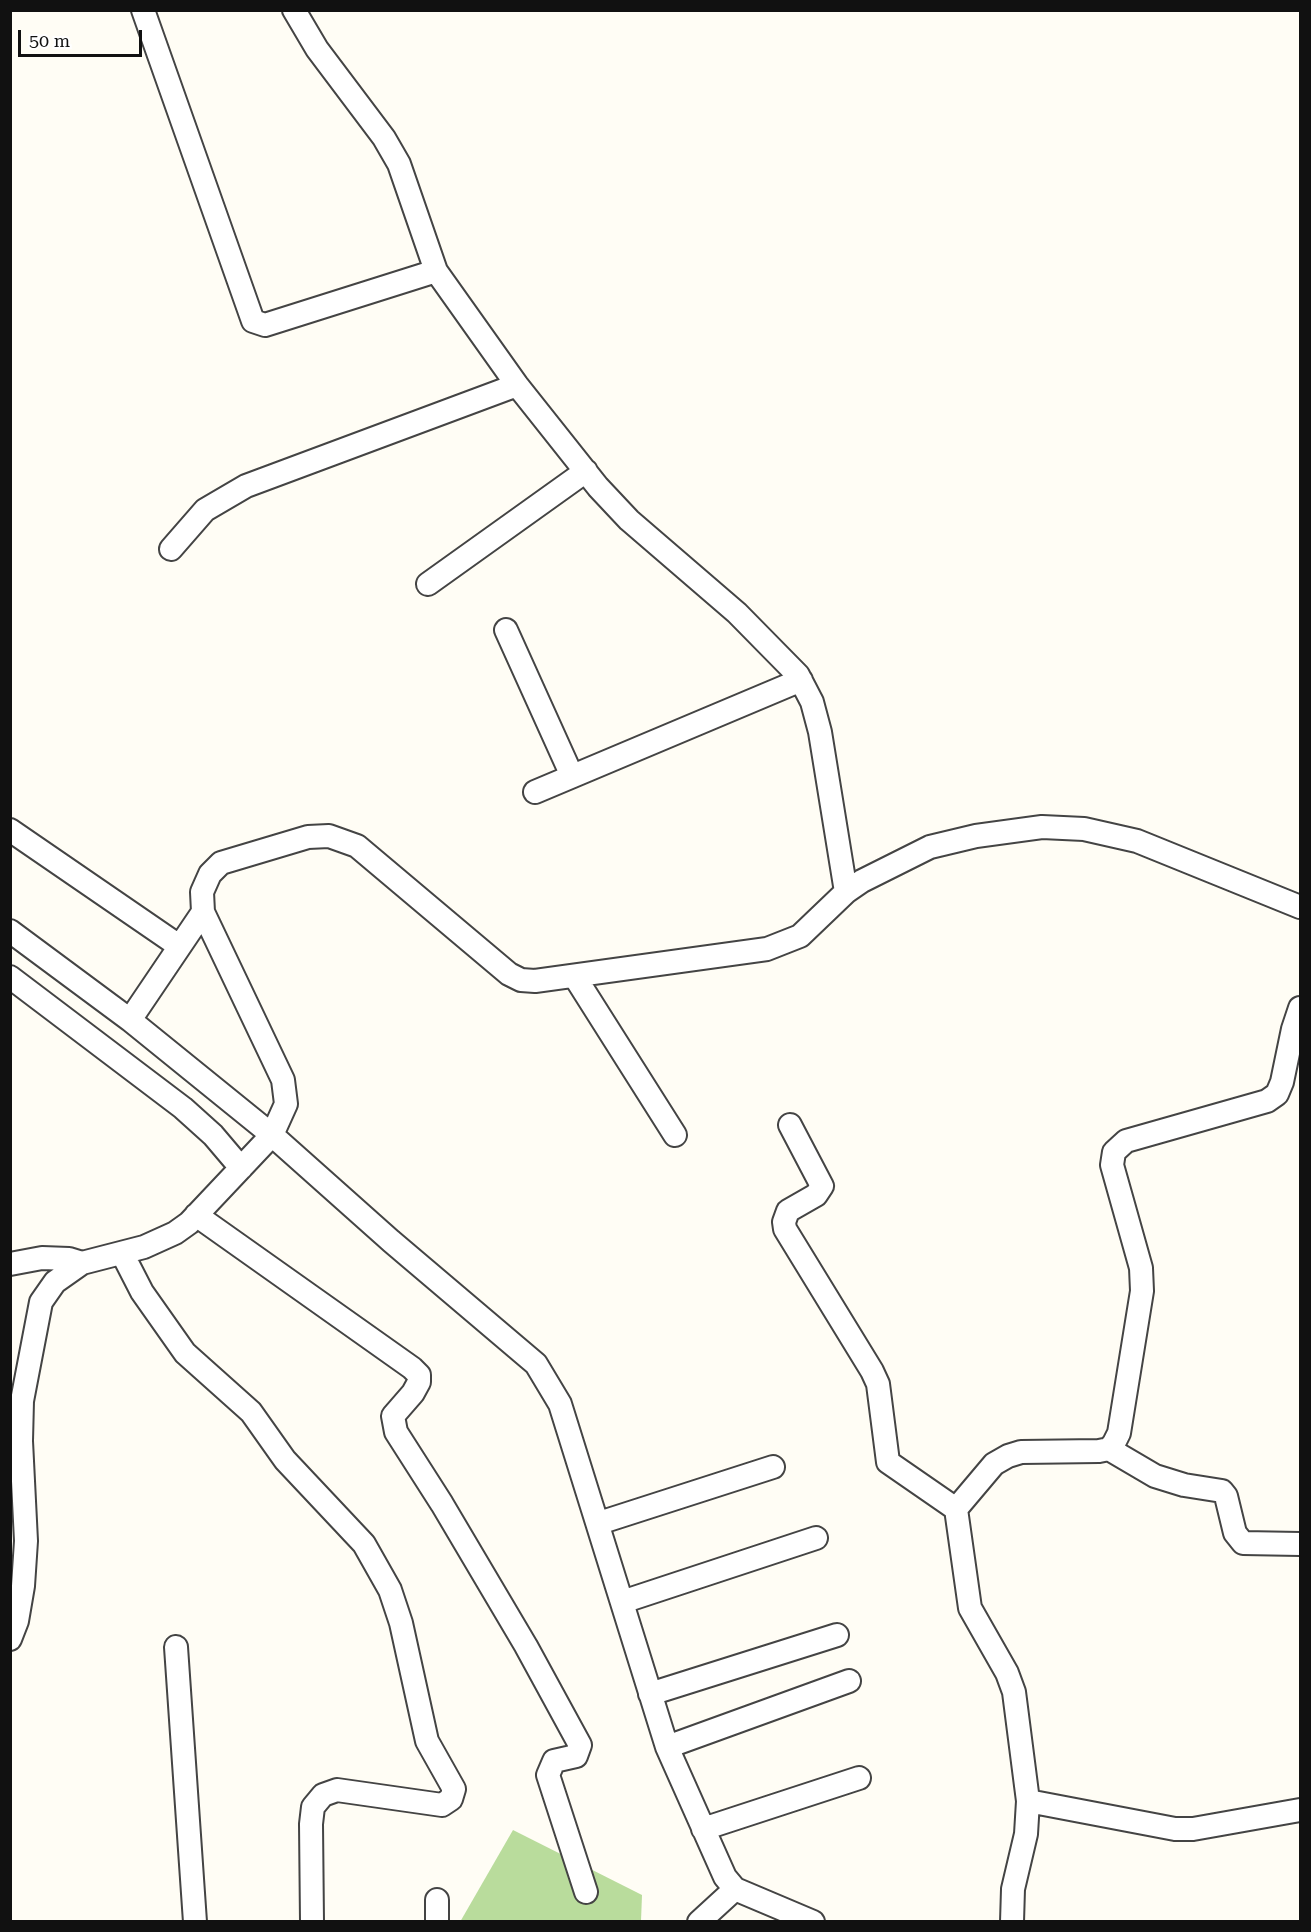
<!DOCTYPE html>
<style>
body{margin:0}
#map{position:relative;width:1311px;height:1932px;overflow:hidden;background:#fffdf5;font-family:"Roboto Serif",serif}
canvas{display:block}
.frame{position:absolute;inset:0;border:12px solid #111;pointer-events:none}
.scale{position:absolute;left:18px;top:30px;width:124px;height:27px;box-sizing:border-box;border:3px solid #111;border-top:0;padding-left:8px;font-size:18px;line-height:21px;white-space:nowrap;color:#111;-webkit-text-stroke:4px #fff;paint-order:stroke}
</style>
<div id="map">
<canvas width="1311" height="1932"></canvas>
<div class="frame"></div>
<div class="scale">50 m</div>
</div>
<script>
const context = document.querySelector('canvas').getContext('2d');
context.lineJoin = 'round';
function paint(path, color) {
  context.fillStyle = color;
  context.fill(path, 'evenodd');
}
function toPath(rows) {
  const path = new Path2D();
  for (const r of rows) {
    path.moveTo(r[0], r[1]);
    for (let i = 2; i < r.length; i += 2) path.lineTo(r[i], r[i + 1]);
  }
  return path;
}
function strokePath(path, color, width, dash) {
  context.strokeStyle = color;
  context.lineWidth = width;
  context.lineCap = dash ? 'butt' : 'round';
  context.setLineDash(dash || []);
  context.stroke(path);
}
paint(toPath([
 [513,1830,642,1895,641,1921,460,1922]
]), '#b9dc9c');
const minor = toPath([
 [143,10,253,321,265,325,436,271],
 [294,10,317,49,384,138,399,164,436,271,517,385,598,487,629,520,737,613,798,675,812,702,820,732,846,892],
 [171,549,205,510,246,486,517,385],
 [428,584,586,471],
 [506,630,572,776],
 [535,792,801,680],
 [10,830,179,946],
 [10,931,130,1020,272,1135,391,1241,536,1364,560,1404,667,1747,725,1877,735,1889,813,1922],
 [10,977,183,1108,213,1135,241,1168],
 [575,977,675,1135],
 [130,1020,203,912],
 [790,1125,822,1186,816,1195,788,1211,784,1222,785,1229,872,1371,878,1384,888,1462,956,1509],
 [196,1215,412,1368,419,1375,419,1382,413,1393,393,1416,396,1432,442,1504,526,1646,580,1745,576,1756,554,1761,548,1775,586,1892],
 [122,1253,142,1292,185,1353,251,1412,285,1460,364,1544,390,1590,401,1623,427,1741,454,1789,451,1799,442,1805,337,1790,323,1795,313,1807,311,1824,312,1922],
 [10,1264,42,1258,69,1259,82,1263],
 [1109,1449,1155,1476,1184,1485,1222,1491,1226,1496,1235,1533,1243,1543,1300,1544],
 [599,1523,773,1467],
 [622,1602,816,1538],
 [10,1639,17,1621,23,1586,26,1541,21,1441,22,1401,41,1302,55,1282,82,1263,144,1247,175,1233,189,1223,272,1135,286,1104,283,1080,203,912,202,892,210,874,221,863,308,837,329,836,357,846,509,974,521,980,535,981,767,949,800,936,846,892,862,881,930,847,976,836,1042,827,1084,829,1137,841,1300,907],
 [176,1647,195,1922],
 [650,1694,837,1635],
 [667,1747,849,1681],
 [1028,1801,1175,1829,1193,1829,1300,1810],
 [703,1829,859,1778],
 [437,1922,437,1900],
 [699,1922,735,1889],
 [1012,1922,1013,1889,1026,1834,1028,1801,1014,1692,1007,1673,970,1608,956,1509,994,1464,1008,1456,1021,1452,1099,1451,1109,1449,1114,1443,1119,1433,1142,1291,1141,1268,1112,1165,1114,1152,1126,1141,1267,1101,1277,1094,1282,1082,1293,1029,1300,1008]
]);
strokePath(minor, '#444', 26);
strokePath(minor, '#fff', 22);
</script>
